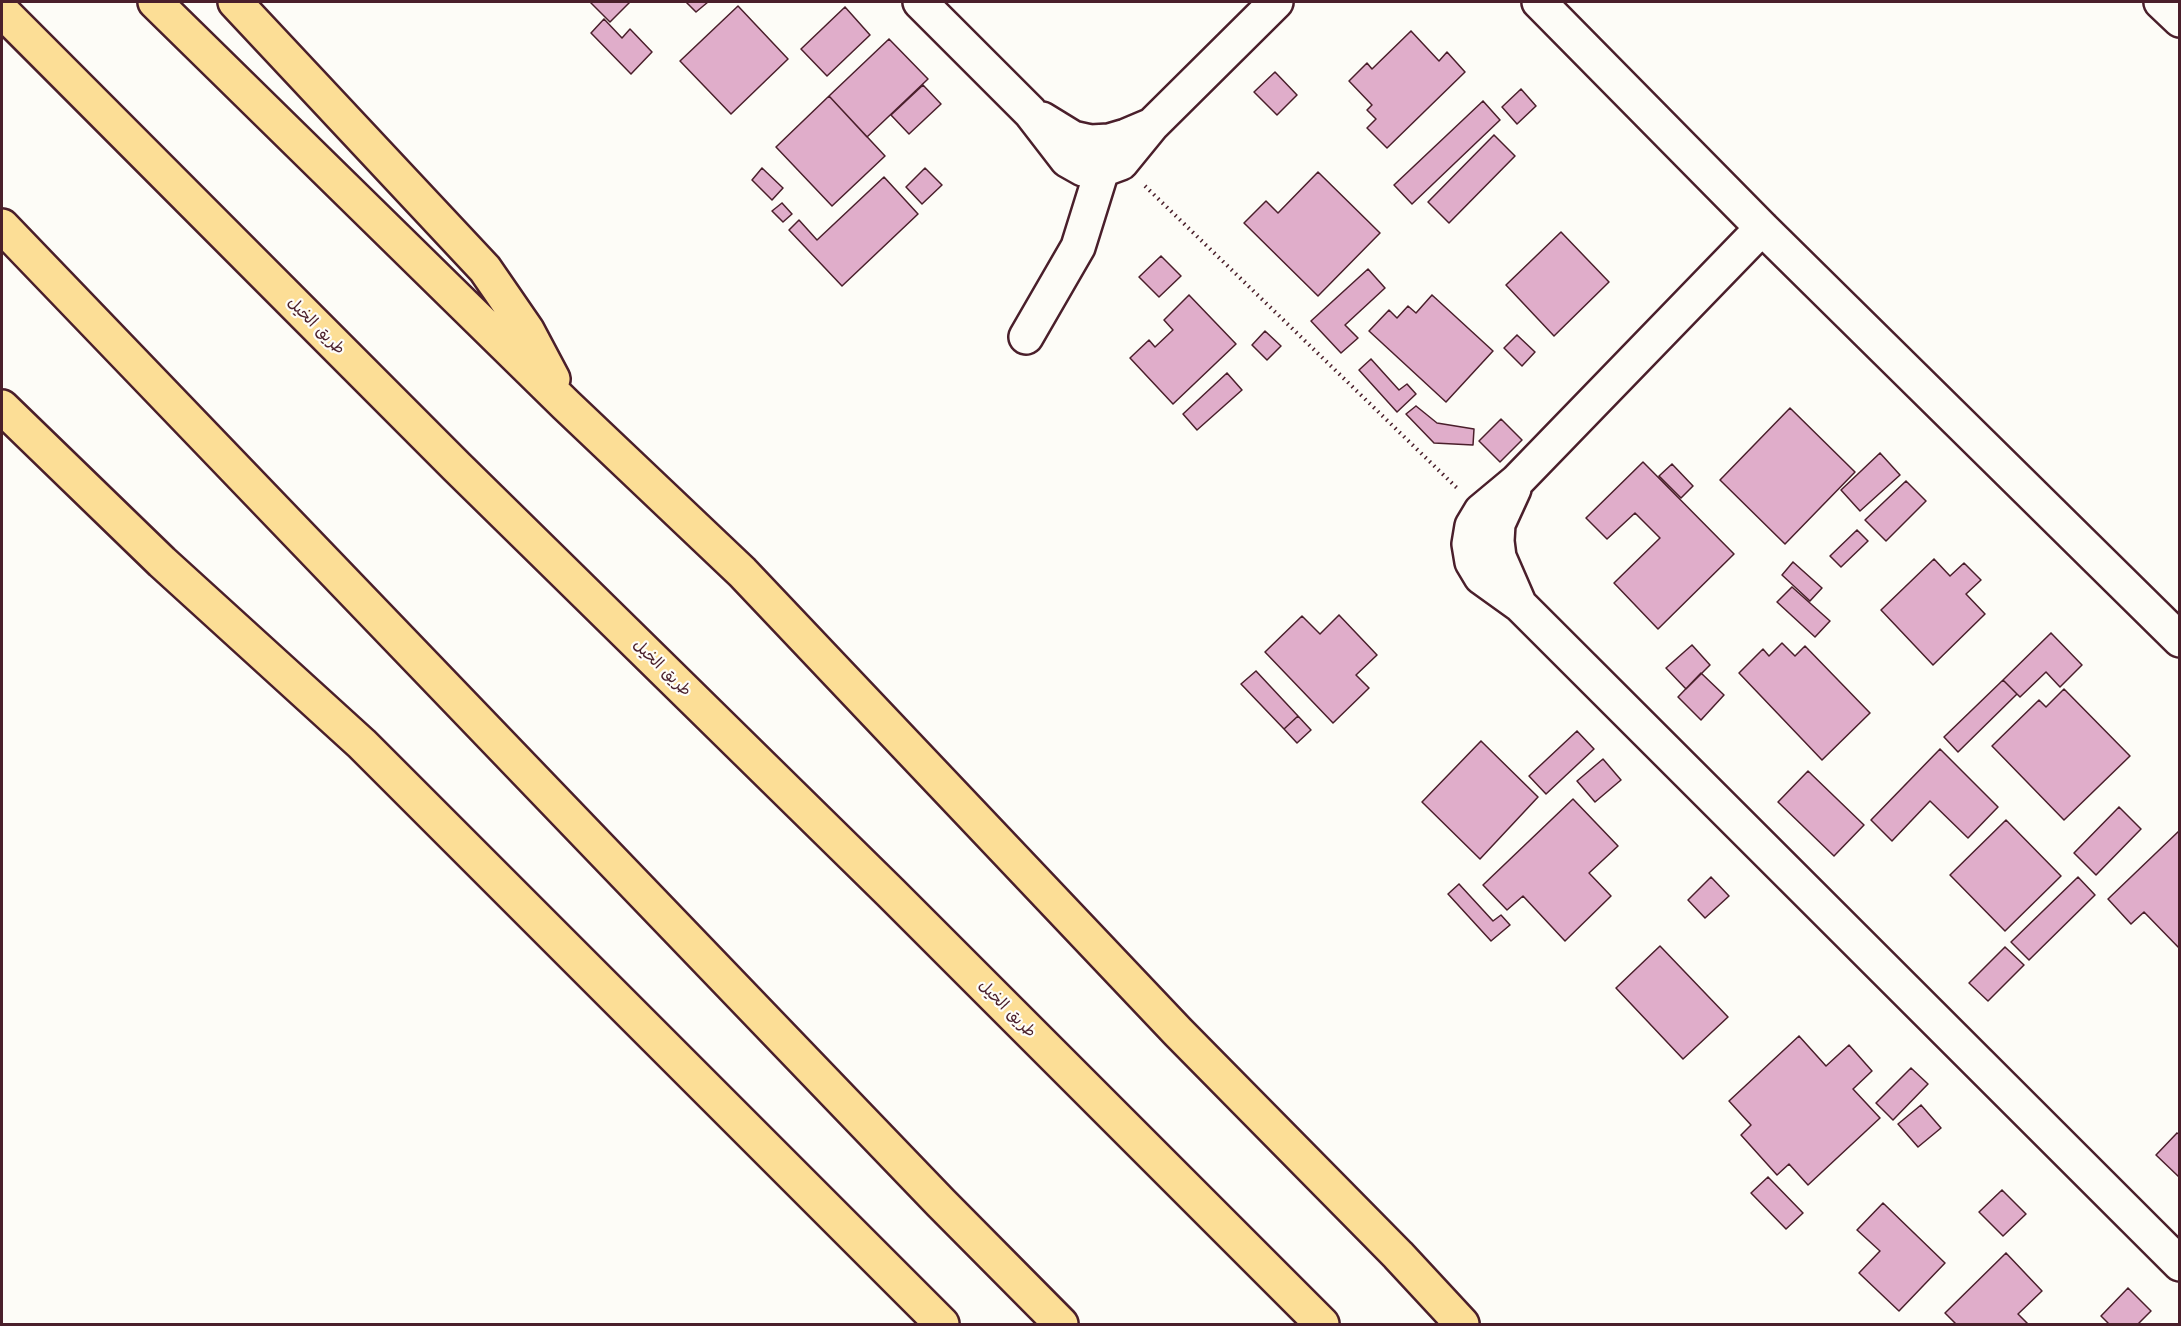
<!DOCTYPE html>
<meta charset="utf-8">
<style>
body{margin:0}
#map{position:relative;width:2181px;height:1326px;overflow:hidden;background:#fdfcf7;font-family:"Comic Neue",sans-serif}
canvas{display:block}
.frame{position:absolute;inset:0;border:3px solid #4a1f2b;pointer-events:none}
</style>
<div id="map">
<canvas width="2181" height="1326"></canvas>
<div class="frame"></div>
</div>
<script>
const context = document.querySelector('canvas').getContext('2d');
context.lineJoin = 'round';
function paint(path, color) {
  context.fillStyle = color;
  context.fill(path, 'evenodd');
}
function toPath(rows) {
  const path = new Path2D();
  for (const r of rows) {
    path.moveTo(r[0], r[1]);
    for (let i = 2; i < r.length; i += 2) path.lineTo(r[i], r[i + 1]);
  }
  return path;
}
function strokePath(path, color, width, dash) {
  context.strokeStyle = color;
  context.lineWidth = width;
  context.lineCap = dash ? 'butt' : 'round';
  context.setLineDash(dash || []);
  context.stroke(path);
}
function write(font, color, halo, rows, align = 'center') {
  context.font = font + ' "Comic Neue","Playpen Sans Arabic",sans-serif';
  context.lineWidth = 4.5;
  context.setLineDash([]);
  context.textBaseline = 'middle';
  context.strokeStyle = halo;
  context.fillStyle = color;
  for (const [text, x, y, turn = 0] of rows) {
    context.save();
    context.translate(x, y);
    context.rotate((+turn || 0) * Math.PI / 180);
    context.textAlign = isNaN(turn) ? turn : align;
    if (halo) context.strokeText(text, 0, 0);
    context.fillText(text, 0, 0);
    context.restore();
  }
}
const building = toPath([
 [590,2,630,2,610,22,590,2],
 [686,2,708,2,696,12,686,2],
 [738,6,788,59,731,114,680,61,738,6],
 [845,7,870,35,827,76,801,49,845,7],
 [604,19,622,38,630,29,652,52,631,74,591,33,604,19],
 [1411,31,1439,61,1447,52,1465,72,1387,148,1367,128,1376,119,1367,110,1372,105,1349,81,1367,63,1372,69,1411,31],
 [889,39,928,79,867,137,829,96,889,39],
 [1275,72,1297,95,1277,115,1254,92,1275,72],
 [923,85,941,104,909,134,891,115,923,85],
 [1521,89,1536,106,1517,124,1502,107,1521,89],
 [829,96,885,156,832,206,776,147,829,96],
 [1483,101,1500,120,1412,204,1394,185,1483,101],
 [1494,135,1515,156,1449,223,1428,202,1494,135],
 [762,168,783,188,772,200,752,180,762,168],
 [925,168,942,185,922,204,906,187,925,168],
 [1318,172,1380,233,1318,296,1244,223,1266,201,1278,213,1318,172],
 [884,177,918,214,842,286,789,230,799,220,817,240,884,177],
 [782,203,792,214,783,222,772,211,782,203],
 [1561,232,1609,282,1554,336,1506,285,1561,232],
 [1161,256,1181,276,1159,297,1139,277,1161,256],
 [1368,269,1385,288,1345,325,1358,338,1341,353,1311,321,1368,269],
 [1189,295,1236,344,1173,404,1130,358,1149,340,1155,347,1173,330,1164,320,1189,295],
 [1432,295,1493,351,1446,402,1369,331,1389,310,1397,318,1408,306,1416,313,1432,295],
 [1265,331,1281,346,1267,360,1252,345,1265,331],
 [1517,335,1535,352,1522,366,1504,348,1517,335],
 [1371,359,1399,390,1407,384,1416,394,1397,412,1359,370,1371,359],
 [1227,373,1242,390,1197,430,1183,414,1227,373],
 [1416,406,1437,423,1474,429,1473,445,1434,443,1406,414,1416,406],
 [1790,408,1855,472,1785,544,1720,480,1790,408],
 [1501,419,1522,440,1500,462,1479,441,1501,419],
 [1880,453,1900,475,1860,511,1841,490,1880,453],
 [1643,462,1734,554,1658,629,1614,583,1660,538,1635,513,1607,539,1586,518,1643,462],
 [1672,464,1693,486,1681,498,1659,476,1672,464],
 [1906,481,1926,501,1886,541,1865,520,1906,481],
 [1857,530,1868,541,1841,567,1830,556,1857,530],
 [1934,559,1950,576,1964,563,1981,580,1966,594,1985,614,1933,665,1881,610,1934,559],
 [1793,562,1822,588,1810,601,1782,575,1793,562],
 [1792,587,1830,621,1815,637,1777,602,1792,587],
 [1339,615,1377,655,1356,675,1369,688,1333,723,1265,652,1302,616,1320,634,1339,615],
 [2051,633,2082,665,2060,687,2046,672,2020,697,2003,680,2051,633],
 [1782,643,1795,656,1805,646,1870,713,1822,760,1739,673,1763,649,1769,656,1782,643],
 [1692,645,1710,665,1686,689,1666,668,1692,645],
 [1256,671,1298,716,1284,729,1241,684,1256,671],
 [1701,673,1724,695,1701,720,1678,697,1701,673],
 [2003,680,2017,694,1958,752,1944,737,2003,680],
 [2064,689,2130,756,2064,820,1992,746,2039,700,2046,707,2064,689],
 [1298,716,1311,730,1297,743,1284,729,1298,716],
 [1577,731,1594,749,1546,794,1529,776,1577,731],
 [1481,741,1538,797,1480,859,1422,802,1481,741],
 [1940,749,1998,807,1968,838,1930,801,1892,841,1871,820,1940,749],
 [1603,759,1621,780,1595,802,1577,781,1603,759],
 [1808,771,1864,825,1834,856,1778,802,1808,771],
 [1573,799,1618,846,1589,873,1611,896,1565,941,1523,896,1507,910,1483,885,1573,799],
 [2119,807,2141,829,2096,875,2074,853,2119,807],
 [2006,820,2061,876,2005,931,1950,875,2006,820],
 [2180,830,2180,949,2144,912,2131,924,2108,899,2180,830],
 [1711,877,1729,896,1705,918,1688,900,1711,877],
 [2078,877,2095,895,2029,960,2011,942,2078,877],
 [1459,884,1493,921,1501,915,1510,925,1491,941,1448,894,1459,884],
 [1660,946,1728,1017,1683,1059,1616,988,1660,946],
 [2005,947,2024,965,1988,1001,1969,983,2005,947],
 [1799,1036,1826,1066,1849,1045,1872,1071,1853,1089,1880,1118,1808,1185,1789,1164,1777,1175,1741,1135,1751,1125,1729,1101,1799,1036],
 [1911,1068,1928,1084,1893,1120,1876,1103,1911,1068],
 [1921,1105,1941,1128,1918,1147,1898,1124,1921,1105],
 [2177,1133,2180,1135,2179,1177,2156,1155,2177,1133],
 [1768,1177,1803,1213,1786,1229,1751,1193,1768,1177],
 [2002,1190,2026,1214,2003,1236,1979,1212,2002,1190],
 [1883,1203,1945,1263,1899,1311,1859,1273,1880,1251,1857,1230,1883,1203],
 [2006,1253,2042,1291,2018,1314,2028,1324,1956,1324,1945,1313,2006,1253],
 [2128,1288,2151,1311,2138,1324,2109,1324,2101,1316,2128,1288]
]);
paint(building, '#e0adca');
strokePath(building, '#4a1f2b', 1.5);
const minor = toPath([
 [920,2,1030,112,1067,160,1083,169,1102,170,1121,163,1152,125,1276,2],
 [1539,2,1762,228,2180,640],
 [2161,2,2180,20],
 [1042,119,1073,138,1091,142,1109,141,1126,136,1152,125],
 [1762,228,1517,481,1481,511,1472,526,1469,544,1472,562,1481,577,1520,605,2180,1264],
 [1026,337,1078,247,1102,170],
 [1514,489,1498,524,1497,541,1499,557,1519,603]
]);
const motorway = toPath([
 [155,2,566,405,742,572,1178,1032,1398,1255,1462,1324],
 [235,2,485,269,527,330,553,379],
 [2,11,457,467,891,893,1322,1324],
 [2,226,941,1203,1061,1324],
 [2,407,162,562,362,744,942,1324]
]);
strokePath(minor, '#4a1f2b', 38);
strokePath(motorway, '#4a1f2b', 38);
strokePath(toPath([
 [1145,186,1457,488]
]), '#4a1f2b', 4, [1.5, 4.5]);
strokePath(minor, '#fdfcf7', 33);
strokePath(motorway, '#fcde96', 33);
write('16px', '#4a1f2b', '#fdfcf7', [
 ["طريق الخيل",316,326,45],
 ["طريق الخيل",662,668,44],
 ["طريق الخيل",1007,1009,45]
]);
</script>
